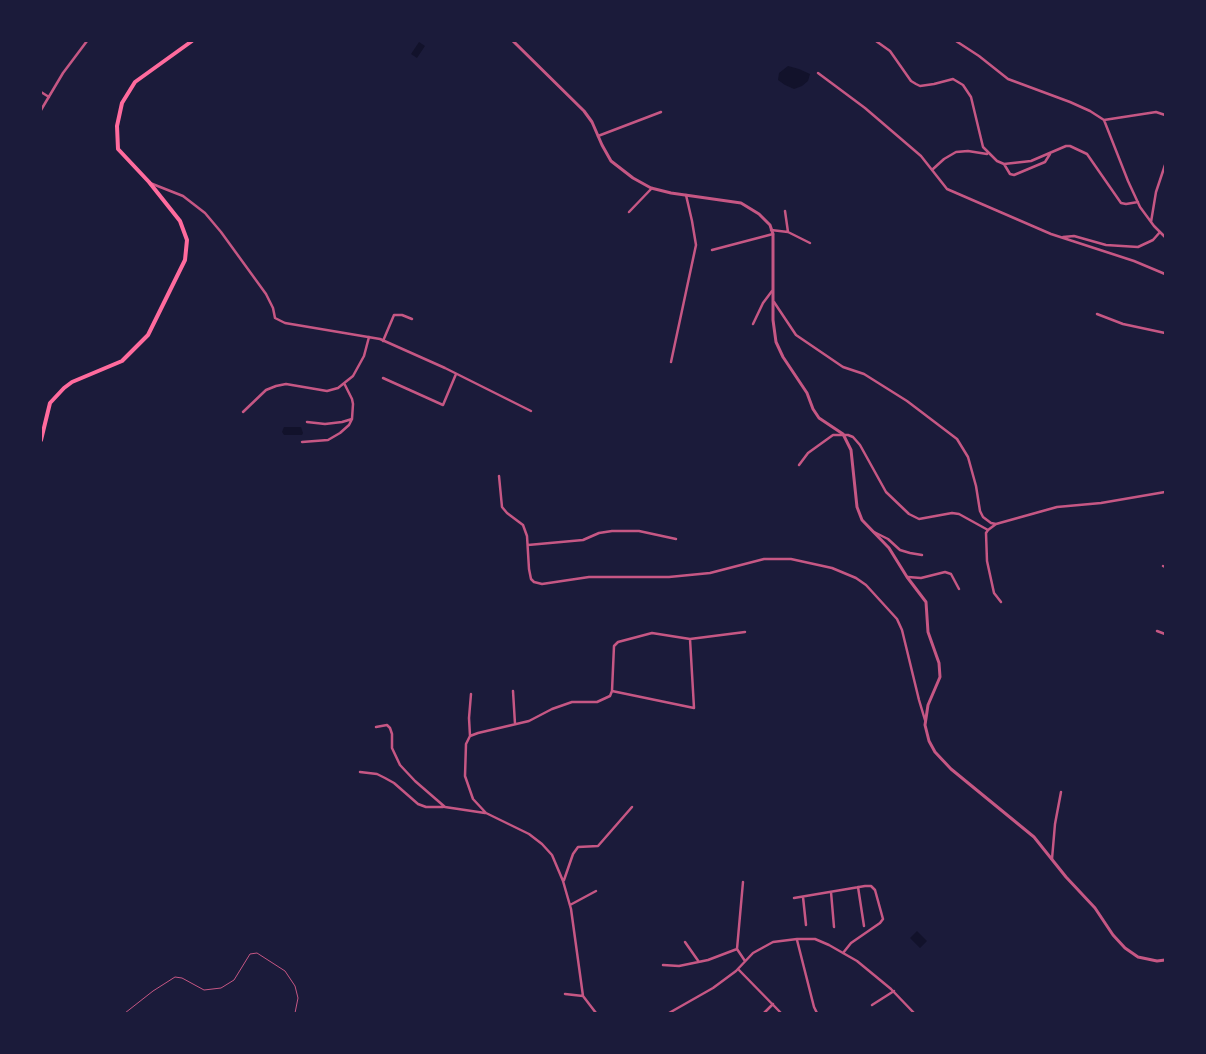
<!DOCTYPE html>
<style>
body{margin:0}
#map{position:relative;width:1206px;height:1054px;overflow:hidden;background:#1b1b3a;font-family:"Fira Sans",sans-serif}
canvas{display:block}
.frame{position:absolute;inset:0;border:42px solid #1b1b3a;pointer-events:none}
</style>
<div id="map">
<canvas width="1206" height="1054"></canvas>
<div class="frame"></div>
</div>
<script>
const context = document.querySelector('canvas').getContext('2d');
context.lineJoin = 'round';
function paint(path, color) {
  context.fillStyle = color;
  context.fill(path, 'evenodd');
}
function toPath(rows) {
  const path = new Path2D();
  for (const r of rows) {
    path.moveTo(r[0], r[1]);
    for (let i = 2; i < r.length; i += 2) path.lineTo(r[i], r[i + 1]);
  }
  return path;
}
function strokePath(path, color, width, dash) {
  context.strokeStyle = color;
  context.lineWidth = width;
  context.lineCap = dash ? 'butt' : 'round';
  context.setLineDash(dash || []);
  context.stroke(path);
}
paint(toPath([
 [419,42,425,46,417,58,411,54],
 [788,66,799,69,810,74,808,81,802,86,794,89,785,85,778,80,779,73],
 [284,427,301,427,303,433,302,435,284,435,282,432],
 [917,931,927,941,920,948,910,938]
]), '#12122b');
strokePath(toPath([
 [125,1013,153,991,175,977,182,978,204,990,221,988,234,980,250,954,257,953,285,971,295,986,298,998,295,1013]
]), '#c65784', 1);
strokePath(toPath([
 [876,41,890,51,911,81,916,84,920,86,934,84,953,79,963,85,971,97,983,147,997,161,1004,164,1031,161,1066,146,1070,146,1087,154,1121,203,1126,204,1138,202],
 [956,41,979,56,1008,79,1070,102,1090,111,1104,120,1156,112,1165,115],
 [818,73,865,108,921,156,947,189,1051,234,1134,261,1165,274],
 [41,92,49,97],
 [41,110,63,73,87,41],
 [1104,120,1128,181,1140,207,1154,226,1165,237],
 [598,136,661,112],
 [1004,164,1010,174,1014,175,1045,162,1050,154],
 [933,169,944,159,956,152,968,151,987,154],
 [150,183,183,196,205,213,221,232,266,294,273,308,275,318,285,323,380,339,445,368,531,411],
 [785,211,788,232],
 [629,212,652,188],
 [1151,222,1156,192,1165,165],
 [771,230,788,232,810,243],
 [1063,237,1074,236,1106,245,1138,247,1153,240,1160,232],
 [712,250,773,234],
 [774,302,796,335,843,367,864,374,907,401,957,439,968,457,976,486,980,511,983,517,991,523,996,524,1057,507,1101,503,1165,492],
 [1097,314,1123,324,1165,333],
 [753,324,763,303,772,291],
 [383,341,394,315,402,315,412,319],
 [671,362,696,245,692,221,686,195],
 [383,378,443,405,456,374],
 [243,412,266,390,276,386,286,384,327,391,338,388,353,376,364,356,369,337],
 [307,422,325,424,342,422,352,419],
 [302,442,328,440,340,433,349,425,352,419,353,404,352,399,344,383],
 [799,465,808,453,833,435,848,435,853,437,860,445,886,492,909,514,919,519,952,513,959,514,988,530],
 [499,476,502,507,507,513,523,525,527,536,529,569,531,579,534,582,542,584,589,577,669,577,710,573,764,559,791,559,832,568,856,578,866,585,897,619,902,630,919,700,925,720],
 [996,524,988,530,986,533,987,561,994,593,1001,602],
 [874,532,888,539,900,550,910,553,922,555],
 [528,545,583,540,599,533,612,531,639,531,676,539],
 [1163,566,1165,567],
 [908,577,921,578,945,572,951,574,959,589],
 [1157,631,1165,634],
 [690,639,745,632],
 [513,691,515,724],
 [376,727,387,725,390,728,392,734,392,748,400,765,415,781,445,807,485,813],
 [470,736,469,718,471,694],
 [360,772,377,774,385,778,394,783,418,804,426,807,443,807],
 [1052,859,1055,824,1061,792],
 [564,880,573,854,578,847,598,846,632,807],
 [743,882,737,949,745,961],
 [858,887,864,926],
 [831,892,834,927],
 [803,897,806,925],
 [794,898,865,886,871,886,875,890,883,919,880,923,851,943,843,953],
 [570,905,596,891],
 [797,940,814,1007,817,1013],
 [685,942,699,962],
 [663,965,679,966,708,960,737,949],
 [738,969,781,1013],
 [565,994,583,996],
 [872,1005,894,991],
 [596,1013,583,996,571,909,563,881,552,855,542,844,529,834,486,813,473,799,465,776,466,744,470,736,478,733,529,721,552,709,572,702,597,702,610,696,612,691,614,646,618,642,652,633,690,639,694,708,612,691],
 [669,1013,713,988,736,971,753,953,773,942,797,939,815,939,829,945,857,961,891,989,914,1013],
 [764,1013,773,1004]
]), '#c65784', 2.5);
strokePath(toPath([
 [513,41,584,111,592,122,602,145,611,161,633,178,651,188,671,193,741,203,759,214,770,225,773,234,773,320,776,342,783,357,807,393,813,409,819,418,843,434,851,450,857,507,862,520,889,548,907,577,926,602,928,632,939,663,940,677,928,705,925,725,929,741,935,752,951,769,1034,837,1066,877,1095,908,1113,935,1125,948,1138,957,1157,961,1165,960]
]), '#c65784', 3);
strokePath(toPath([
 [41,440,50,403,64,388,72,382,122,361,148,335,185,260,187,240,180,221,149,182,118,149,117,126,122,103,135,82,192,41]
]), '#ff6b9d', 4);
</script>
